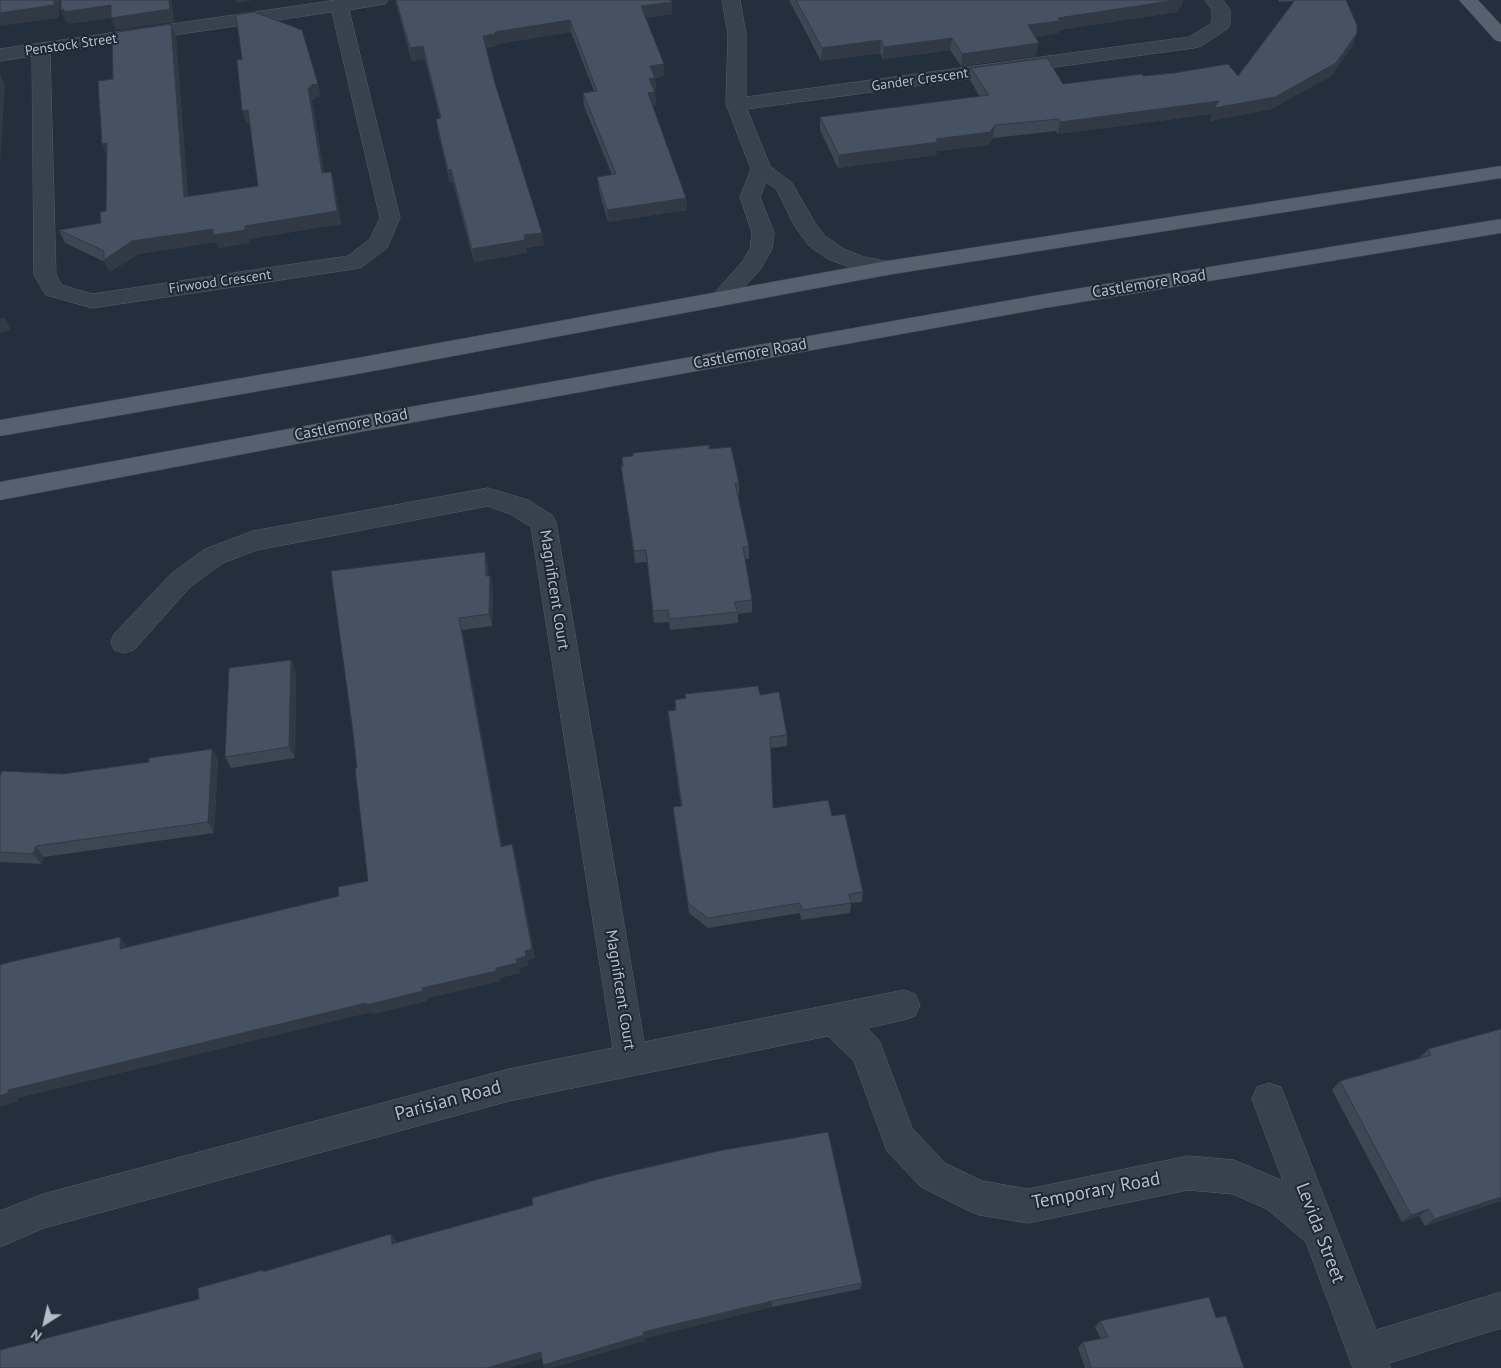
<!DOCTYPE html>
<style>
body{margin:0}
#map{position:relative;width:1501px;height:1368px;overflow:hidden;background:#242f3e;font-family:"PT Sans",sans-serif}
canvas{display:block}
.north{position:absolute;left:20px;top:1298px;width:50px;height:50px;-webkit-text-stroke:4px #1d2633;paint-order:stroke;rotate:215deg;font-size:14px;font-weight:700;line-height:20px;text-align:center;color:#b5bcc9}
.north::after{content:'';display:block;margin:auto;width:18px;height:22px;background:#b5bcc9;clip-path:polygon(50% 0,100% 100%,50% 72%,0 100%)}
</style>
<div id="map">
<canvas width="1501" height="1368"></canvas>
<div class="north">N</div>
</div>
<script>
const context = document.querySelector('canvas').getContext('2d');
context.lineJoin = 'round';
function toPath(rows) {
  const path = new Path2D();
  for (const r of rows) {
    path.moveTo(r[0], r[1]);
    for (let i = 2; i < r.length; i += 2) path.lineTo(r[i], r[i + 1]);
  }
  return path;
}
function strokePath(path, color, width, dash) {
  context.strokeStyle = color;
  context.lineWidth = width;
  context.lineCap = dash ? 'butt' : 'round';
  context.setLineDash(dash || []);
  context.stroke(path);
}
function paint(path, color) {
  context.fillStyle = color;
  context.fill(path, 'evenodd');
}
function write(font, color, halo, rows, align = 'center') {
  context.font = font + ' "PT Sans",sans-serif';
  context.lineWidth = 4;
  context.setLineDash([]);
  context.textBaseline = 'middle';
  context.strokeStyle = halo;
  context.fillStyle = color;
  for (const [text, x, y, turn = 0] of rows) {
    context.save();
    context.translate(x, y);
    context.rotate((+turn || 0) * Math.PI / 180);
    context.textAlign = isNaN(turn) ? turn : align;
    if (halo) context.strokeText(text, 0, 0);
    context.fillText(text, 0, 0);
    context.restore();
  }
}
const minor = toPath([
 [337,0,388,0,385,4,349,10,400,218,387,248,362,267,354,269,92,308,46,295,34,275,32,56,0,61,0,49,337,0],
 [332,12,380,218,370,239,348,256,92,294,62,285,56,275,50,53,332,12],
 [722,0,740,0,746,34,746,97,1189,37,1212,23,1212,10,1205,0,1223,0,1230,10,1230,25,1227,29,1201,46,1194,48,747,109,770,166,792,183,815,223,825,236,844,249,864,257,895,263,898,268,895,273,887,275,852,268,828,259,809,246,794,225,777,190,766,182,760,197,774,233,772,249,760,270,729,303,721,305,713,303,710,298,743,261,750,249,752,233,740,197,751,169,726,104,728,34,722,0],
 [488,488,528,500,552,515,556,522,644,1042,904,990,915,994,920,1005,915,1016,904,1020,867,1028,879,1040,912,1128,945,1163,982,1181,1028,1189,1188,1156,1234,1160,1283,1181,1252,1099,1257,1087,1269,1083,1281,1087,1376,1330,1501,1292,1501,1328,1389,1363,1391,1368,1353,1368,1306,1242,1267,1209,1233,1194,1188,1190,1028,1223,979,1215,967,1210,921,1187,887,1151,854,1061,828,1036,509,1101,44,1228,0,1247,0,1211,43,1194,509,1069,613,1048,531,527,510,514,488,506,257,550,223,563,190,587,134,650,124,653,114,650,111,642,114,634,172,573,205,549,253,531,488,488]
]);
const major = toPath([
 [1459,0,1478,0,1501,25,1501,42,1495,40,1459,0],
 [1501,166,1501,178,887,275,357,374,0,436,0,420,357,358,887,261,1501,166],
 [1501,219,1501,233,1045,308,365,431,0,500,0,482,365,415,1045,294,1501,219]
]);
strokePath(minor, '#565f6c', 1);
strokePath(major, '#424a57', 1);
paint(minor, '#38414e');
paint(major, '#57606e');
paint(toPath([
 [395,0,671,0,672,14,645,18,664,64,664,76,655,78,656,91,655,91,656,105,652,105,686,198,687,210,608,222,599,190,597,177,612,175,584,106,583,93,594,91,571,32,497,44,497,46,486,48,494,80,544,245,526,248,527,253,474,262,453,182,450,183,438,132,436,119,440,118,425,59,412,61],
 [789,0,1183,0,1181,7,1179,7,1178,12,1058,30,1058,33,1035,37,1036,56,961,66,950,50,883,59,880,53,821,61],
 [1278,0,1346,0,1357,33,1353,45,1331,76,1271,109,1210,121,1212,114,1058,134,1056,131,993,138,988,145,937,151,936,155,838,168,820,130,820,117,980,97,970,80,971,68,1063,84,1143,76,1238,76,1295,1,1279,2],
 [171,24,176,37,188,197,258,186,250,123,246,123,237,60,321,96,315,97,315,100,312,100,324,173,331,172,334,184,341,224,249,239,249,243,218,248,216,242,138,254,110,272,105,262,65,243,59,230,101,223,106,211,113,79],
 [709,449,739,483,739,495,737,495,749,547,749,559,745,559,752,600,752,612,738,614,738,623,670,630,669,622,654,623,647,562,635,563,621,466],
 [488,564,488,576,490,576,493,588,492,626,462,630,502,846,515,855,535,958,528,960,528,966,519,968,520,973,499,978,500,981,427,998,427,1001,372,1014,371,1012,17,1098,18,1101,0,1107,127,947,339,896,368,881,357,768],
 [291,660,296,672,295,758,231,768,225,757],
 [685,694,760,695,787,735,787,746,771,748,773,808,832,816,863,892,862,902,851,903,850,913,801,920,800,913,708,928,689,913,674,818,673,807,681,806,669,722,668,711,675,710,675,700,685,698],
 [212,749,218,760,214,833,44,857,41,864,0,862,0,776,63,774,149,762],
 [1501,1029,1501,1201,1425,1226,1419,1216,1402,1222,1332,1090,1340,1081,1419,1059,1419,1058,1428,1049],
 [391,1234,396,1241,396,1243,862,1283,860,1289,772,1307,645,1338,645,1341,542,1358,508,1368,0,1368,199,1299,263,1270,265,1271],
 [1216,1318,1244,1368,1085,1368,1078,1348,1083,1342,1101,1339,1095,1327,1100,1321]
]), '#3c4754');
paint(toPath([
 [54,0,60,0,59,18,0,26,0,13],
 [172,0,174,22,116,30,111,18,69,24,68,22,66,22,61,10],
 [235,0,254,0,236,3],
 [1177,0,1183,0,1181,7,1179,7,1178,12,1058,30,1058,33,1026,38,1028,25,1058,18],
 [672,2,672,14,641,19,641,6],
 [570,20,571,32,497,44,497,46,485,48,483,36,495,32],
 [171,24,176,37,189,210,184,197],
 [1357,33,1353,45,1331,76,1271,109,1210,121,1212,114,1058,134,1060,122,1219,101],
 [952,38,950,50,883,59,884,47],
 [881,40,880,53,821,61,822,48],
 [1039,43,1036,56,961,66,962,54],
 [423,46,425,59,412,61,410,48],
 [664,64,664,76,651,78,650,66],
 [0,74,5,85,0,166],
 [655,78,656,91,650,92,649,79],
 [318,84,321,96,315,97,315,100,312,100,326,186,322,173,308,88,311,85],
 [655,92,656,105,649,106,648,93],
 [248,110,252,122,246,123,242,111],
 [995,125,993,138,988,145,937,151,936,155,838,168,839,155,936,139],
 [107,143,107,157,102,144],
 [451,169,453,182,450,183,448,170],
 [331,172,334,184,341,224,249,239,249,243,218,248,216,242,138,254,110,272,104,260,132,241,213,229,245,226],
 [686,198,687,210,608,222,607,210],
 [542,233,544,245,526,248,527,253,474,262,472,249,524,235],
 [5,318,11,330,0,333,0,319],
 [485,552,488,564,489,588,486,576],
 [490,576,493,588,492,626,489,614],
 [459,618,462,630,504,857,501,847],
 [291,660,296,672,295,758,289,747],
 [212,749,218,760,214,833,208,822],
 [512,844,515,855,535,958,528,960,528,966,519,968,520,973,499,978,500,981,427,998,427,1001,372,1014,371,1012,17,1098,18,1101,0,1107,0,1096,8,1090,422,988,496,968,516,959],
 [36,846,44,857,41,864,33,854],
 [120,937,127,946,120,949],
 [1501,1197,1501,1201,1425,1226,1434,1219],
 [1429,1209,1419,1216,1402,1222,1411,1215],
 [391,1234,396,1241,397,1250,392,1244],
 [772,1301,772,1307,645,1338,643,1332],
 [644,1335,645,1341,552,1368,545,1368,543,1365],
 [541,1352,544,1358,508,1368,487,1368]
]), '#313945');
const building = toPath([
 [0,0,54,0,54,5,0,13,0,0],
 [61,0,169,0,170,9,111,18,111,5,64,12,64,9,61,10,61,0],
 [396,0,671,0,672,2,641,6,664,64,650,66,655,78,649,79,655,92,648,93,686,198,607,210,597,177,616,174,583,93,597,91,570,20,495,32,495,34,483,36,494,80,542,233,524,235,525,240,472,249,451,169,448,170,436,119,441,118,423,46,410,48,396,0],
 [796,0,1177,0,1058,18,1060,21,1028,25,1039,43,962,54,952,38,884,47,881,40,822,48,796,0],
 [1295,0,1346,0,1357,25,1357,33,1336,63,1275,97,1214,108,1219,101,1060,122,1059,119,995,125,990,132,936,139,938,142,839,155,820,117,989,95,971,68,1047,58,1063,84,1142,74,1143,76,1174,73,1228,64,1238,76,1295,0],
 [254,12,302,30,318,84,311,85,312,87,308,88,322,173,331,172,337,211,245,226,245,230,213,235,213,229,132,241,104,260,104,251,59,230,101,223,100,212,106,211,107,143,102,144,98,81,113,79,112,33,171,24,184,197,258,186,248,110,242,111,237,60,242,59,236,15,254,12],
 [709,445,709,449,731,447,739,483,735,483,749,547,743,547,752,600,734,602,738,612,669,619,668,610,653,611,646,550,634,551,621,466,623,466,622,457,633,456,633,453,709,445],
 [485,552,486,576,490,576,489,614,459,618,501,847,512,844,532,949,525,951,526,956,516,959,517,963,496,968,496,971,422,988,423,991,367,1005,366,1003,8,1090,8,1093,0,1096,0,965,10,962,120,937,120,949,339,896,338,887,368,881,355,768,357,768,352,725,331,571,485,552],
 [291,660,289,747,225,757,229,668,291,660],
 [758,686,760,695,779,692,787,735,770,737,773,808,828,800,832,816,845,814,863,892,849,894,851,903,802,910,800,903,708,918,688,903,673,807,682,806,668,711,676,710,675,700,686,698,685,694,758,686],
 [212,749,208,822,36,846,33,854,0,852,0,776,2,771,63,774,149,762,149,758,212,749],
 [1501,1029,1501,1197,1434,1219,1429,1209,1411,1215,1340,1081,1431,1055,1428,1049,1501,1029],
 [828,1132,862,1283,772,1301,643,1332,644,1335,543,1365,541,1352,487,1368,0,1368,0,1350,199,1299,198,1288,263,1270,263,1272,391,1234,392,1244,533,1205,532,1198,606,1177,718,1151,828,1132],
 [1209,1297,1216,1318,1226,1316,1244,1368,1091,1368,1083,1342,1108,1337,1100,1321,1209,1297]
]);
paint(building, '#465262');
strokePath(building, '#313945', 1);
write('14px', '#b5bcc9', '#1d2633', [
 ["Penstock Street",71,45,-8],
 ["Gander Crescent",920,80,-8],
 ["Firwood Crescent",220,282,-8]
]);
write('16px', '#b5bcc9', '#1d2633', [
 ["Castlemore Road",1149,284,-9],
 ["Castlemore Road",750,354,-10],
 ["Castlemore Road",351,425,-11],
 ["Magnificent Court",554,590,81],
 ["Magnificent Court",620,990,81]
]);
write('19px', '#b5bcc9', '#1d2633', [
 ["Parisian Road",448,1101,-15],
 ["Temporary Road",1096,1191,-11],
 ["Levida Street",1320,1233,69]
]);
</script>
